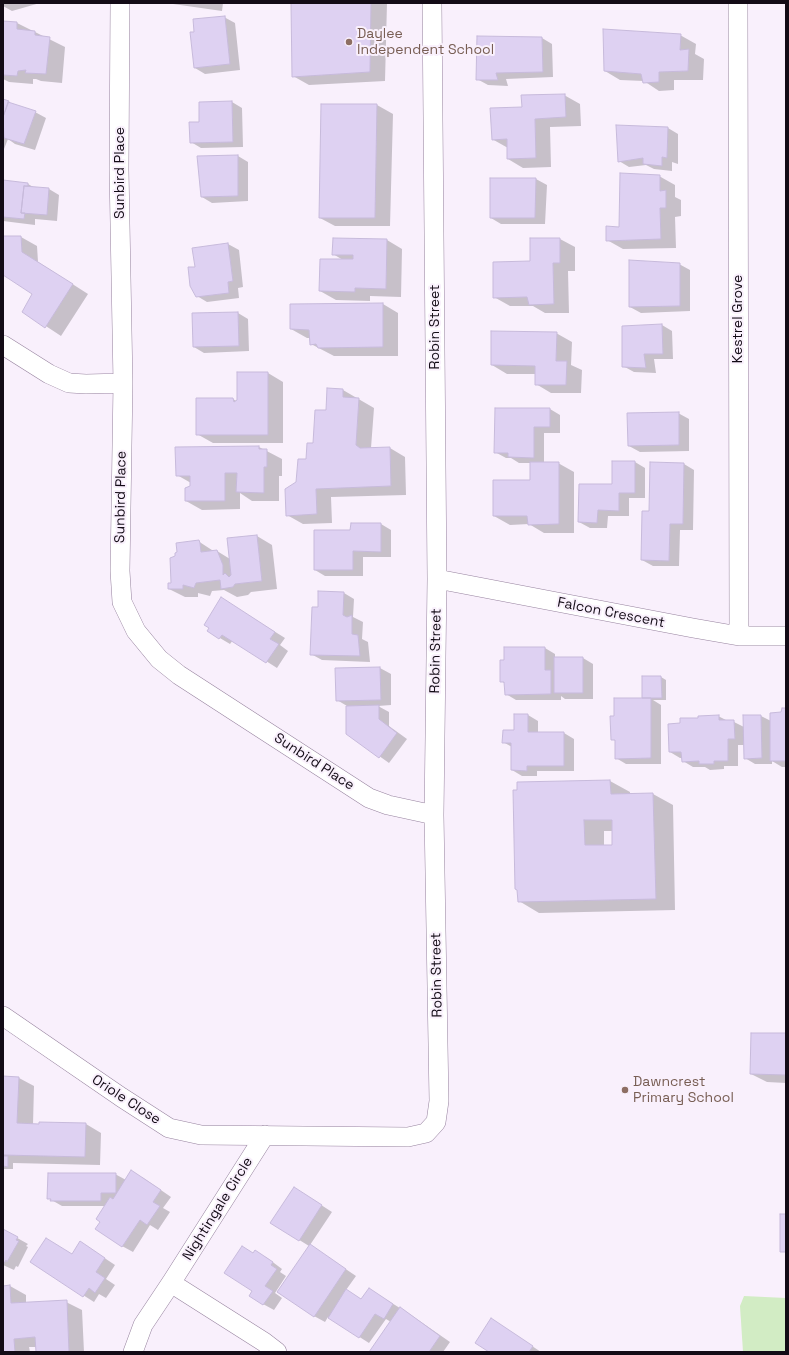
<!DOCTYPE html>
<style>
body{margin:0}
#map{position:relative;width:789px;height:1355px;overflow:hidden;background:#f9f0fc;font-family:"Space Grotesk",sans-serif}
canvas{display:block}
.frame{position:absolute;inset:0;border:4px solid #130b16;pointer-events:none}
</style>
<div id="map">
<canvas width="789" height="1355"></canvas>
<div class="frame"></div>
</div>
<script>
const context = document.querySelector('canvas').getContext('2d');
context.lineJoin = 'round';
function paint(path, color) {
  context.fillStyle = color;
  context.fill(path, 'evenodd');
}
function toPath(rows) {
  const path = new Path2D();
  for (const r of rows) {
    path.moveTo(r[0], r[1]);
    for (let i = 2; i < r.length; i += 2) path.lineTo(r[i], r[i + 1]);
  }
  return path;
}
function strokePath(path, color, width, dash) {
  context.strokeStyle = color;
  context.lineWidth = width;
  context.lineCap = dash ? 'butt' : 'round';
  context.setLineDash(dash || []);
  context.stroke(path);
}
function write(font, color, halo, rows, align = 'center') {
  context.font = font + ' "Space Grotesk",sans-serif';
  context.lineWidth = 4;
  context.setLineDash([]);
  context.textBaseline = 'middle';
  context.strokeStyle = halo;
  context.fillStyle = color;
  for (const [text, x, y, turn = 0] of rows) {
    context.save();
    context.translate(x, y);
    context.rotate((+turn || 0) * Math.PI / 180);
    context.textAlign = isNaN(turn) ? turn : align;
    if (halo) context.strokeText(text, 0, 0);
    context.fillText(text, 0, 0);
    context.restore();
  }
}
paint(toPath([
 [744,1296,786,1298,786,1352,743,1352,740,1306]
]), '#d2ecc4');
paint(toPath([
 [3,3,40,3,12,11,3,6],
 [166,3,223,3,222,11],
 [292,3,387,3,385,81,309,85,293,76],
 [224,17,235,23,240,70,205,74,195,68,195,33],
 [3,22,17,23,65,47,62,83,41,81,36,79,33,79,33,84,9,82,3,79],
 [680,35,696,44,695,54,704,59,703,80,674,80,674,90,659,91,644,81,620,80,605,71],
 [542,38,552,44,553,77,506,79,508,86,488,85,477,79],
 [564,95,580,104,581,126,550,127,551,167,523,168,508,159,508,148,492,139,523,107],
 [3,100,15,105,35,112,46,118,35,150,15,144,8,139,4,149,3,149],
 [232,102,242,108,243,147,201,148,191,142,200,123,200,103],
 [322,105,377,105,393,114,390,226,335,226,320,218],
 [617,126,668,128,678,134,678,164,672,162,672,171,654,169,646,165,629,167,619,161],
 [238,156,248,162,248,201,212,203,202,197],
 [659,176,675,185,675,197,681,200,681,216,675,217,676,248,623,249,607,240,620,228],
 [491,179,536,179,547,185,545,224,501,224,491,218],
 [3,181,28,184,35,188,49,189,59,195,57,221,35,219,35,225,3,221],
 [3,237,21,237,37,246,38,262,88,294,61,336,23,311,34,293,3,273],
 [560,239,575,247,575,271,568,271,569,313,545,313,533,306,510,306,494,297,530,262],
 [387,240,402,249,401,297,370,296,370,301,336,300,320,291,343,260,333,254],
 [228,244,239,250,243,287,238,288,239,298,207,302,197,296,196,267,193,249],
 [679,264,690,270,690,311,641,313,630,307],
 [383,304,398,313,398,356,334,356,311,344,311,338,307,338,291,329],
 [238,313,248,319,249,351,204,353,194,347],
 [662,325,672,331,673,359,654,359,656,373,634,372,623,366,623,327],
 [556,333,572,342,571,365,582,370,581,393,551,393,536,384,536,374,507,374,492,365],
 [238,373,268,373,283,382,283,443,213,443,197,434,233,399,238,402],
 [343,390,374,408,371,448,390,448,405,457,406,495,331,497,332,523,303,524,287,515,297,482,327,411],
 [496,409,550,409,560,415,560,433,544,433,544,463,558,463,574,472,574,533,544,533,529,524,510,525,494,516,531,481,531,463,519,463,511,458,506,458,495,452],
 [678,413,689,419,689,451,640,452,629,446],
 [259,447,282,459,282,476,279,476,279,501,252,501,240,493,240,509,202,510,186,501,191,483,177,475,176,448],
 [635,462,645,468,645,498,629,498,629,516,608,516,607,528,590,528,579,522],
 [651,463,684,464,694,470,693,530,680,530,679,566,653,566,642,560,650,512],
 [381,524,391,530,391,557,363,557,363,576,325,576,315,570,351,531],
 [257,536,272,545,277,589,251,592,248,595,237,597,224,590,212,591,210,596,198,593,198,597,185,597,169,589,198,541,215,552,217,551,230,559],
 [344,593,354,599,353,617,363,622,362,639,368,642,370,662,322,660,311,654,319,608],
 [232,605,285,638,280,645,288,651,277,668,233,640,230,644,208,631],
 [545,648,555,654,555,658,583,658,593,664,593,699,565,699,561,696,561,700,516,700,506,694,506,684,501,681,505,661],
 [380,668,391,674,391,705,378,706,389,712,389,726,407,739,389,763,347,733,347,706,337,700,336,669],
 [661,677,666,680,666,700,653,700,661,705,661,764,626,764,616,758,616,741,612,739,616,717,643,699],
 [786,709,786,767,782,767,772,761,772,764,755,764,745,758,744,745,738,745,738,766,724,766,724,769,710,770,705,767,693,767,683,761,683,758,680,758,670,752,681,724,699,719,718,716,728,721,734,722,744,727,744,716,761,716,771,721,782,713],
 [515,715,528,715,538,721,538,733,564,733,574,739,574,771,537,771,537,776,522,776,512,770,512,747,503,742,515,731],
 [610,781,630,792,630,795,653,794,673,805,675,910,539,913,519,901,518,783],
 [604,831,613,831,613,846,604,846],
 [786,1034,786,1083,767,1082,751,1074],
 [3,1077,19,1078,34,1086,33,1125,86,1124,101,1133,100,1165,13,1163,13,1169,3,1169],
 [115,1174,126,1180,142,1177,171,1197,163,1208,170,1212,158,1230,150,1225,133,1252,122,1246,101,1221,105,1206,62,1206,48,1198],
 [304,1194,332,1212,310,1245,356,1276,346,1290,362,1300,379,1295,411,1315,450,1342,443,1352,370,1352,391,1322,386,1319,369,1343,328,1317,325,1322,314,1316,309,1246,272,1223],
 [3,1230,28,1244,26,1246,28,1247,18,1267,16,1266,14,1270,3,1265],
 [91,1249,115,1265,106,1279,115,1285,106,1298,99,1294,94,1302,31,1262,73,1255],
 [254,1254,266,1257,282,1269,280,1272,286,1276,275,1293,282,1298,274,1310,263,1304,253,1291],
 [10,1286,26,1295,26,1304,66,1302,82,1310,84,1352,37,1352,37,1347,29,1347,30,1352,3,1352,3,1287],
 [502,1326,541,1352,491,1352]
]), '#0003');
const building = toPath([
 [291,3,371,3,370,72,292,77,291,3],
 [225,16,230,64,194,68,190,32,194,32,193,19,225,16],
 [3,21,17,22,17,29,35,31,35,35,50,37,46,74,25,73,26,70,18,71,17,76,3,75,3,21],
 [603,29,681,34,680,50,689,49,688,71,659,72,659,82,643,83,641,74,604,71,603,29],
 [477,36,542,37,543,72,496,73,498,80,476,80,477,36],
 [565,94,566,117,535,119,536,158,507,159,507,139,492,140,490,108,522,107,521,95,565,94],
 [3,99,9,101,3,117,3,99],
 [232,101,233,142,190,143,189,122,199,122,199,102,232,101],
 [8,102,36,111,24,144,4,138,3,117,8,102],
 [321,104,377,104,375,218,319,218,321,104],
 [616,125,668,127,667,158,662,157,662,166,643,164,643,158,618,162,616,125],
 [238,155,238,196,201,197,197,156,238,155],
 [620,173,660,175,660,191,666,190,666,208,660,208,661,239,606,241,606,226,619,227,620,173],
 [490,178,536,178,535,218,490,218,490,178],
 [3,180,28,183,28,186,24,186,21,213,25,213,24,219,3,217,3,180],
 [24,186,49,188,47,215,21,213,24,186],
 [3,236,21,236,22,252,73,284,45,328,22,312,32,294,3,275,3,236],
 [333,238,387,239,386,289,355,288,355,292,319,291,320,259,353,259,353,255,332,255,333,238],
 [530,238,560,238,560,263,553,263,554,304,529,305,527,297,493,298,493,262,530,261,530,238],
 [228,243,233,281,228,282,229,293,196,297,190,286,188,267,195,267,192,248,228,243],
 [629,260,680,263,680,306,629,307,629,260],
 [383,303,383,347,318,348,316,344,310,345,309,330,290,329,290,304,383,303],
 [238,312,239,346,193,347,192,313,238,312],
 [662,324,663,354,644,354,646,368,622,367,622,326,662,324],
 [491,331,557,332,556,361,567,361,566,385,535,385,535,366,491,365,491,331],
 [237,372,268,372,268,435,196,435,196,398,233,398,234,402,237,400,237,372],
 [327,388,343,389,343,397,359,398,356,445,360,448,390,447,391,486,316,489,317,514,286,516,285,489,296,482,298,459,306,459,307,443,313,443,315,410,326,410,327,388],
 [495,408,550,408,550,427,534,427,534,458,508,457,508,453,494,453,495,408],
 [679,412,679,445,628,446,627,413,679,412],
 [259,446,259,449,267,449,267,467,264,467,264,493,236,492,237,473,225,473,225,501,185,501,185,488,190,486,190,476,176,476,175,447,259,446],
 [612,461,635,461,635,493,619,493,619,511,598,510,597,523,578,522,579,484,612,484,612,461],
 [530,462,559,462,559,524,528,525,527,516,493,516,493,480,530,480,530,462],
 [650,462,684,463,683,524,670,524,669,561,641,560,642,511,649,511,650,462],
 [351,523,381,523,381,552,353,551,353,570,314,570,314,530,350,530,351,523],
 [257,535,262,581,235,584,233,587,221,589,220,580,196,583,194,588,183,585,183,589,168,589,168,583,171,583,170,558,175,556,175,553,177,552,176,543,199,540,200,543,201,552,217,550,223,565,223,575,225,573,229,577,231,575,227,538,257,535],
 [318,591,344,592,343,615,347,617,352,615,352,634,358,635,360,656,310,655,312,607,318,607,318,591],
 [221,597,275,632,270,639,279,644,266,663,222,635,219,639,207,631,209,628,204,625,221,597],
 [504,647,545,647,545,670,551,670,551,694,505,695,504,682,500,682,500,660,504,660,504,647],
 [554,657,583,657,583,693,554,693,554,657],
 [380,667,381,700,336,701,335,668,380,667],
 [642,676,661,676,662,698,642,698,642,676],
 [614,698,651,698,651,758,615,759,615,740,611,740,610,716,614,716,614,698],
 [379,705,379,719,397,733,379,758,346,734,346,706,379,705],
 [782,708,786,708,786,761,770,761,770,713,781,712,782,708],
 [514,714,528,714,528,732,564,732,564,766,527,766,527,771,511,770,511,743,502,743,503,730,514,730,514,714],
 [719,715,719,720,734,720,735,739,728,739,728,761,714,761,714,764,699,764,699,761,682,762,681,752,669,752,668,724,680,723,680,718,698,718,698,716,719,715],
 [743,715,761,715,762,758,744,759,743,715],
 [610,780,611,794,653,793,656,899,518,902,517,890,515,889,513,790,517,790,517,782,610,780],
 [584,820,612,820,612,845,585,845,584,820],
 [751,1033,786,1033,786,1075,750,1074,751,1033],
 [3,1076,19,1077,17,1123,39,1124,39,1122,86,1123,85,1157,3,1155,3,1076],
 [3,1156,8,1156,8,1167,3,1166,3,1156],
 [131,1170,161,1190,153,1202,160,1206,147,1225,140,1220,122,1247,95,1229,100,1222,96,1219,110,1197,113,1199,131,1170],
 [48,1173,116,1173,116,1193,101,1193,101,1201,50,1201,51,1199,47,1199,48,1173],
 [294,1187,322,1205,299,1241,270,1223,294,1187],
 [780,1214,786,1214,786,1252,780,1252,780,1214],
 [3,1229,18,1237,16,1240,19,1241,7,1262,6,1260,3,1265,3,1229],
 [46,1238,72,1254,80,1241,105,1258,96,1272,105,1278,95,1293,89,1288,83,1297,30,1262,46,1238],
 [310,1244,346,1269,314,1317,277,1292,310,1244],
 [242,1246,253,1253,255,1250,273,1262,271,1265,277,1269,265,1286,273,1291,263,1305,249,1296,252,1291,224,1273,242,1246],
 [10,1285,11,1303,67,1300,69,1352,36,1352,35,1337,14,1339,15,1352,3,1352,3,1286,10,1285],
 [369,1288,393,1304,384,1319,375,1314,359,1338,328,1318,346,1289,361,1299,369,1288],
 [400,1307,440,1336,429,1352,369,1352,400,1307],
 [491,1318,533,1346,529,1352,489,1352,475,1343,491,1318]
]);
paint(building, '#ded1f2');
strokePath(building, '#c7badb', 1);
const street = toPath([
 [120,3,119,170,123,383,120,571,122,602,136,631,159,659,179,675,369,798,388,805,434,815],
 [738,3,739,636],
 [3,345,49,374,69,383,86,384,123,383],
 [437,579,693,628,739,636,786,636],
 [3,1016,121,1097,169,1128,201,1135,408,1137,426,1133,436,1122,439,1101,434,815,437,579,432,3],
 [171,1283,264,1342,277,1352],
 [133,1352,143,1325,171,1283,265,1135]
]);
strokePath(street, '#97839f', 20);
strokePath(street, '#fff', 19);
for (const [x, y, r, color] of [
 [349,42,4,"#8d6e63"],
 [625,1090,4,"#8d6e63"]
]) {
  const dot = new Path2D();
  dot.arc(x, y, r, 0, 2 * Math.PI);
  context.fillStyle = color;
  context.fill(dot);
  strokePath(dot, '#f9f0fc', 1.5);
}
write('14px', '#785e54', '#f9f0fc', [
 ["Daylee",357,34],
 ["Independent School",357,50],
 ["Dawncrest",633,1082],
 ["Primary School",633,1098]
], 'left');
write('14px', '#130b16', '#f9f0fc', [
 ["Sunbird Place",120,173,-90],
 ["Kestrel Grove",738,319,-90],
 ["Robin Street",435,327,-90],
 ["Sunbird Place",121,497,-89],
 ["Falcon Crescent",611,613,11],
 ["Robin Street",436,651,-89],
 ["Sunbird Place",314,762,33],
 ["Robin Street",437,975,-91],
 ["Oriole Close",126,1100,33],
 ["Nightingale Circle",218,1209,-58]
]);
</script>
